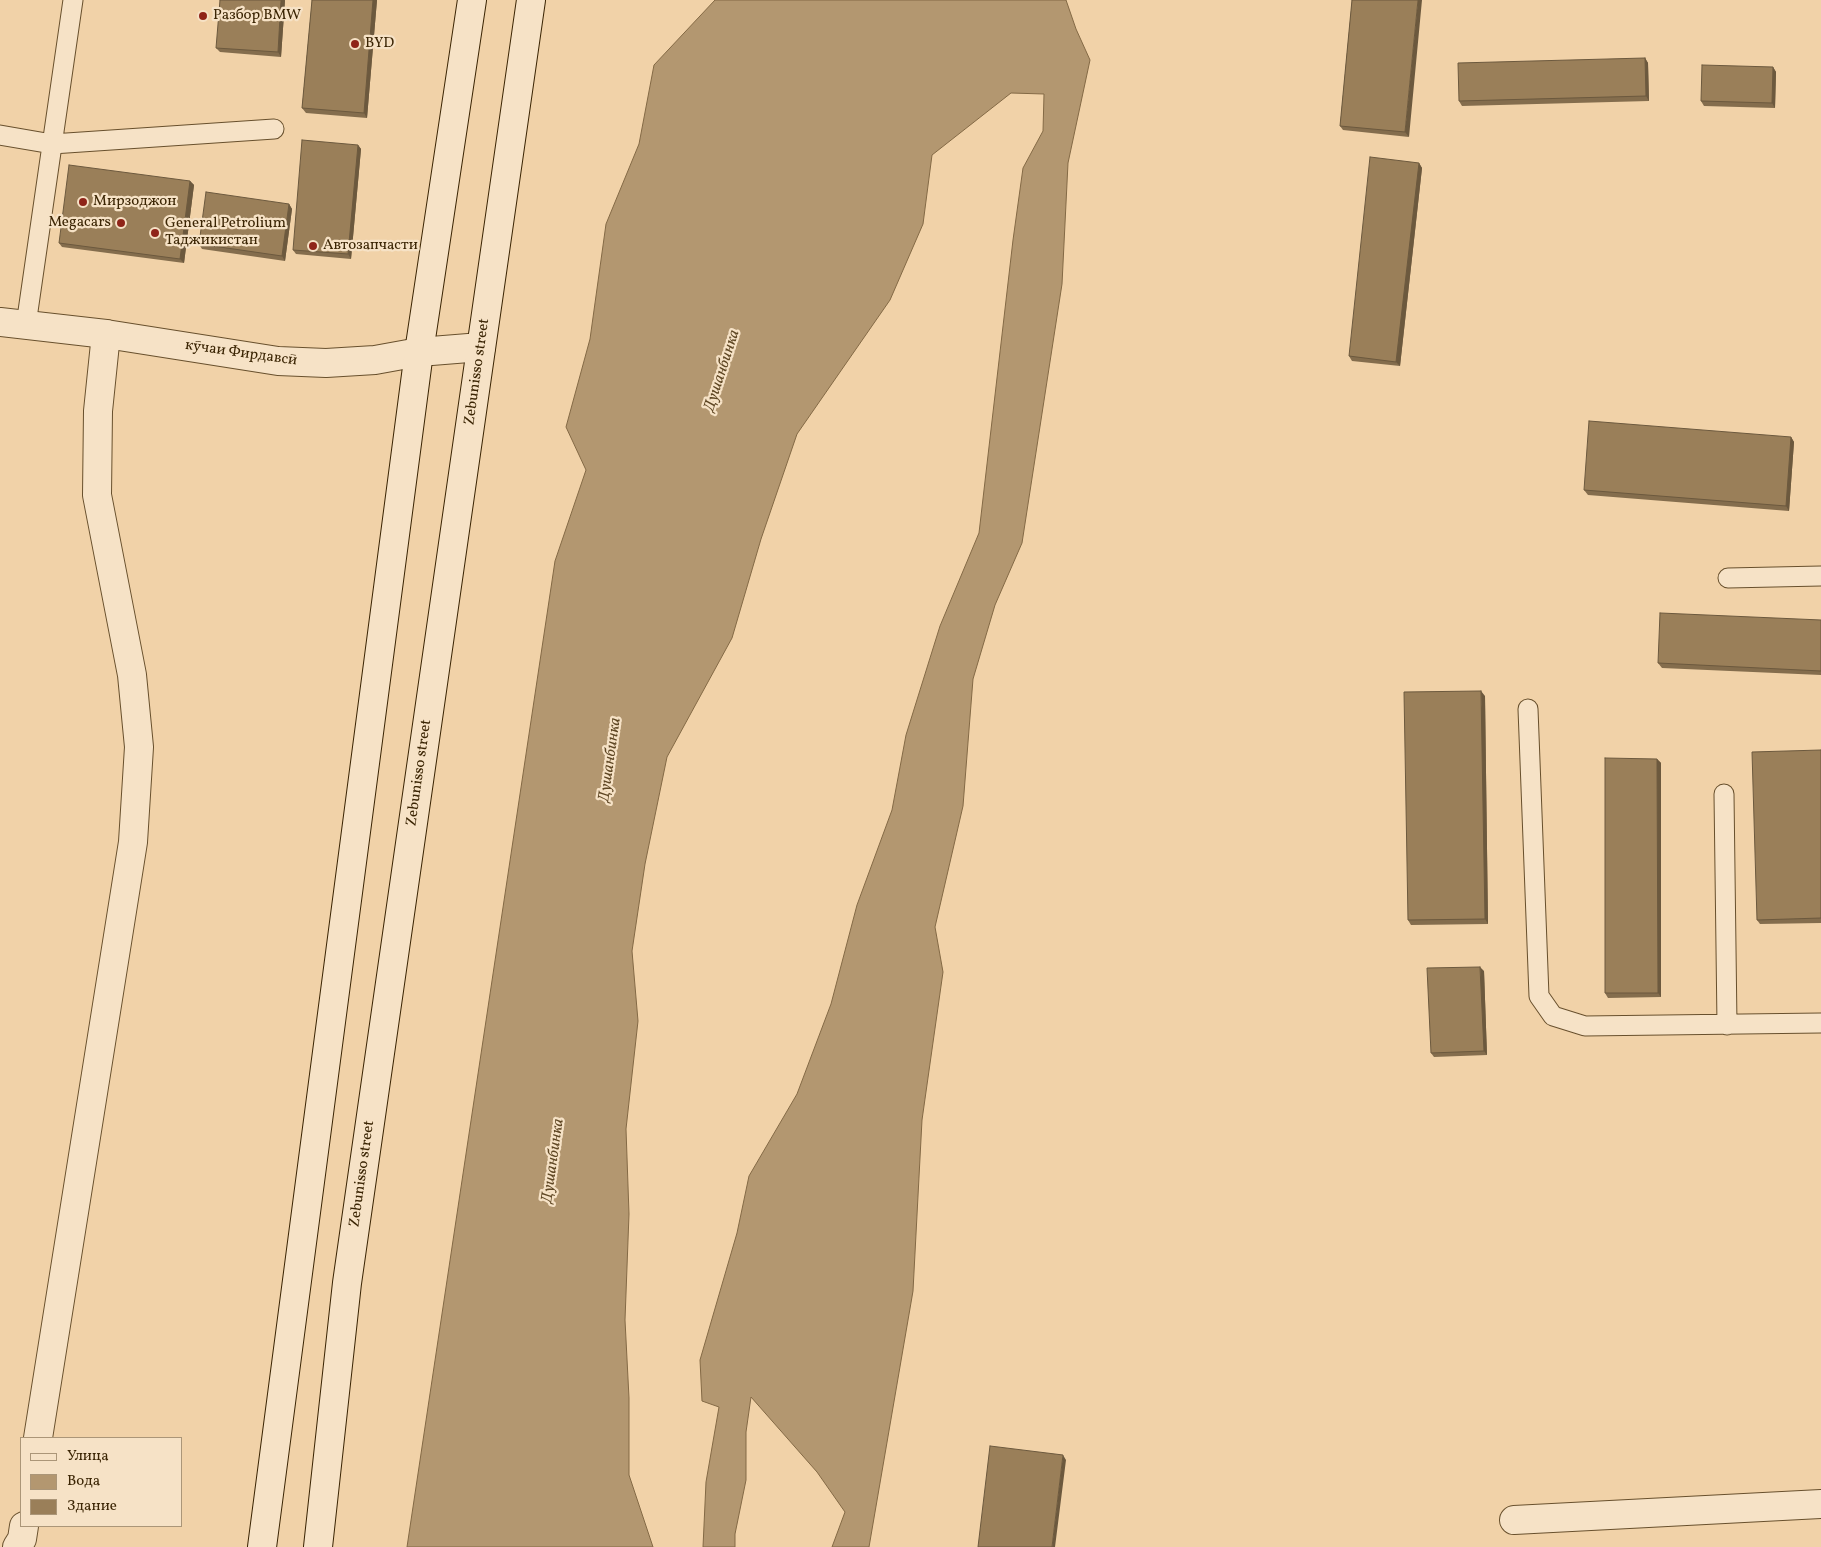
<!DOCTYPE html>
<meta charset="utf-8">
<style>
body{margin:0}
#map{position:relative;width:1821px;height:1547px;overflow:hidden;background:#f1d2a8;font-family:Vollkorn,serif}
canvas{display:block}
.legend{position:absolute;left:20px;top:1437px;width:162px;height:90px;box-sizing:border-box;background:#f6e2c6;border:1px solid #ab9678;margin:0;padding:6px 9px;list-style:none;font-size:15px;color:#3b2504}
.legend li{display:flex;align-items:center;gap:10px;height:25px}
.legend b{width:25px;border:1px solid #ab9678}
</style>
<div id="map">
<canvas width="1821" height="1547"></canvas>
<ul class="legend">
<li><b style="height:6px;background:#f6e2c6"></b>Улица</li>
<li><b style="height:14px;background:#b39770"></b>Вода</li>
<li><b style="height:14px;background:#9a7f59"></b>Здание</li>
</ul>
</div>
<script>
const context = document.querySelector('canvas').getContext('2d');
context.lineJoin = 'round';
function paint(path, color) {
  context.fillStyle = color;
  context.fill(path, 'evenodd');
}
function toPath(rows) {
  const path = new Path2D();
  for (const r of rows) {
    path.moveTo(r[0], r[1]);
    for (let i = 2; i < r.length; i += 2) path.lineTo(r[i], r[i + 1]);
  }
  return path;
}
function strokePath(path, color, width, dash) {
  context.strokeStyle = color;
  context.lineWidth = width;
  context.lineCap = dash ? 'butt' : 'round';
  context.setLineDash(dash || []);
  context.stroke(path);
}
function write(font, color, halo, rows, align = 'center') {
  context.font = font + ' Vollkorn,serif';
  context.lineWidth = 4.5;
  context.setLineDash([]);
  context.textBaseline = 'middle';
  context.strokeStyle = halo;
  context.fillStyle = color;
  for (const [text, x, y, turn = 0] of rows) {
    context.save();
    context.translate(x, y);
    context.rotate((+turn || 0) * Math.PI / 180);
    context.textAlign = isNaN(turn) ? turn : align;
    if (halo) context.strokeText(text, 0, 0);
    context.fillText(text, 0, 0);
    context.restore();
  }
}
const water = toPath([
 [715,0,1066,0,1076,29,1090,60,1068,163,1062,284,1022,543,995,605,973,679,963,806,935,927,943,972,922,1120,913,1291,869,1547,832,1547,845,1512,817,1472,751,1397,746,1432,746,1480,735,1534,735,1547,703,1547,706,1482,719,1407,702,1401,700,1360,737,1233,749,1176,797,1094,831,1004,857,905,892,810,906,735,940,626,979,533,1013,240,1023,168,1043,131,1044,94,1011,93,932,155,923,224,890,300,797,434,761,539,732,638,667,757,645,864,632,951,638,1021,626,1129,629,1214,625,1320,629,1398,629,1475,653,1547,407,1547,555,561,586,470,566,427,590,339,606,224,639,144,654,65,715,0]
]);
paint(water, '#b39770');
strokePath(water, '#836945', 1);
const service = toPath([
 [0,135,52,144,274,129],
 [26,325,73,0],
 [1728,578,1821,576],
 [1528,709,1539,996,1553,1016,1585,1026,1821,1023],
 [1724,794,1727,1025]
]);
const minor = toPath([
 [38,1438,133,842,139,747,132,675,97,495,98,411,106,334],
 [1514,1520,1821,1504],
 [17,1547,22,1539,24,1526]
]);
const tertiary = toPath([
 [0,322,106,334,278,361,326,363,375,360,419,352,481,347]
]);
const secondary = toPath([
 [262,1547,419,352,472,0],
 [318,1547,347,1283,531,0]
]);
strokePath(service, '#68502d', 21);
strokePath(minor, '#68502d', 30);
strokePath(tertiary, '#68502d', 30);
strokePath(secondary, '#3b2504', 30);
strokePath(service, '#f6e2c6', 19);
strokePath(minor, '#f6e2c6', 28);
strokePath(tertiary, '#f6e2c6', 28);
strokePath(secondary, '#f6e2c6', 28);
paint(toPath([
 [285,0,281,57,220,52,216,48],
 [312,0,377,0,367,118,306,113,302,108],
 [1352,0,1409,137,1343,130,1340,126],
 [1645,58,1648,63,1649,101,1462,106,1459,101],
 [1773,67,1776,72,1775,108,1704,106,1701,101],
 [358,145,361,149,351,259,296,254,293,250],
 [1419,163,1422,168,1400,366,1352,361,1349,356],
 [190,181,194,185,184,263,62,247,59,243],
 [289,204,292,209,285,261,202,249,199,244],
 [1791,437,1794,442,1789,511,1588,495,1584,490],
 [1821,620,1821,675,1662,668,1658,663],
 [1485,696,1488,924,1411,925,1408,920],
 [1821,750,1821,923,1760,924,1757,920],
 [1657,759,1661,763,1661,997,1608,998,1605,993],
 [1484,971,1487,1055,1434,1057,1431,1053]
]), '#846d4d');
paint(toPath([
 [281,0,285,0,281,57,278,52],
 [373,0,377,0,367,118,364,113],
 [1418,0,1422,0,1409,137,1405,132],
 [1645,58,1648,63,1649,101,1646,96],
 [1773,67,1776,72,1775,108,1772,103],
 [358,145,361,149,351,259,348,254],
 [1419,163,1422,168,1400,366,1396,362],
 [190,181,194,185,184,263,180,259],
 [289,204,292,209,285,261,282,256],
 [1791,437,1794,442,1789,511,1786,506],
 [1481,691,1485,696,1488,924,1485,919],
 [1657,759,1661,763,1661,997,1658,993],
 [1480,967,1484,971,1487,1055,1484,1051],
 [1063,1455,1066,1460,1055,1547,1052,1547]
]), '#6c593e');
const building = toPath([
 [220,0,281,0,278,52,216,48,220,0],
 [312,0,373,0,364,113,302,108,312,0],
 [1352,0,1418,0,1405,132,1340,126,1352,0],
 [1645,58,1646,96,1459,101,1458,63,1645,58],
 [1702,65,1773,67,1772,103,1701,101,1702,65],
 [302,140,358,145,348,254,293,250,302,140],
 [1370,157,1419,163,1396,362,1349,356,1370,157],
 [69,165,190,181,180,259,59,243,69,165],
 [206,192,289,204,282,256,199,244,206,192],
 [1589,421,1791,437,1786,506,1584,490,1589,421],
 [1660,613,1821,620,1821,671,1658,663,1660,613],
 [1481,691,1485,919,1408,920,1404,692,1481,691],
 [1821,750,1821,918,1757,920,1752,752,1821,750],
 [1605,758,1657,759,1658,993,1605,993,1605,758],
 [1480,967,1484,1051,1431,1053,1427,968,1480,967],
 [990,1446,1063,1455,1052,1547,978,1547,990,1446]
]);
paint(building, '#9a7f59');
strokePath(building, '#6c593e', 1);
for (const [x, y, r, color] of [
 [203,16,5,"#8f2418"],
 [355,44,5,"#8f2418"],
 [83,202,5,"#8f2418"],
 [121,223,5,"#8f2418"],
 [155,233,5,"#8f2418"],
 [313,246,5,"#8f2418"]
]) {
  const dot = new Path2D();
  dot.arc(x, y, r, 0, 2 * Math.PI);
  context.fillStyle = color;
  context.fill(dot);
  strokePath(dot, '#f6e2c6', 2);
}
write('15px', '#3b2504', '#f6e2c6', [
 ["Разбор BMW",213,16],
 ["BYD",365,44],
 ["Мирзоджон",93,202],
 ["Megacars",111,223,"right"],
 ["General Petrolium",165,224],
 ["Таджикистан",165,241],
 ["Автозапчасти",323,246]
], 'left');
write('15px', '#3b2504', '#f6e2c6', [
 ["кӯчаи Фирдавсӣ",241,354,8],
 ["Zebunisso street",478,372,-82],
 ["Zebunisso street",420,773,-82],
 ["Zebunisso street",363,1174,-82]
]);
write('italic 16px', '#5f4724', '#f6e2c6', [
 ["Душанбинка",723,371,-72],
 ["Душанбинка",611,760,-82],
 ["Душанбинка",554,1161,-82]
]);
</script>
